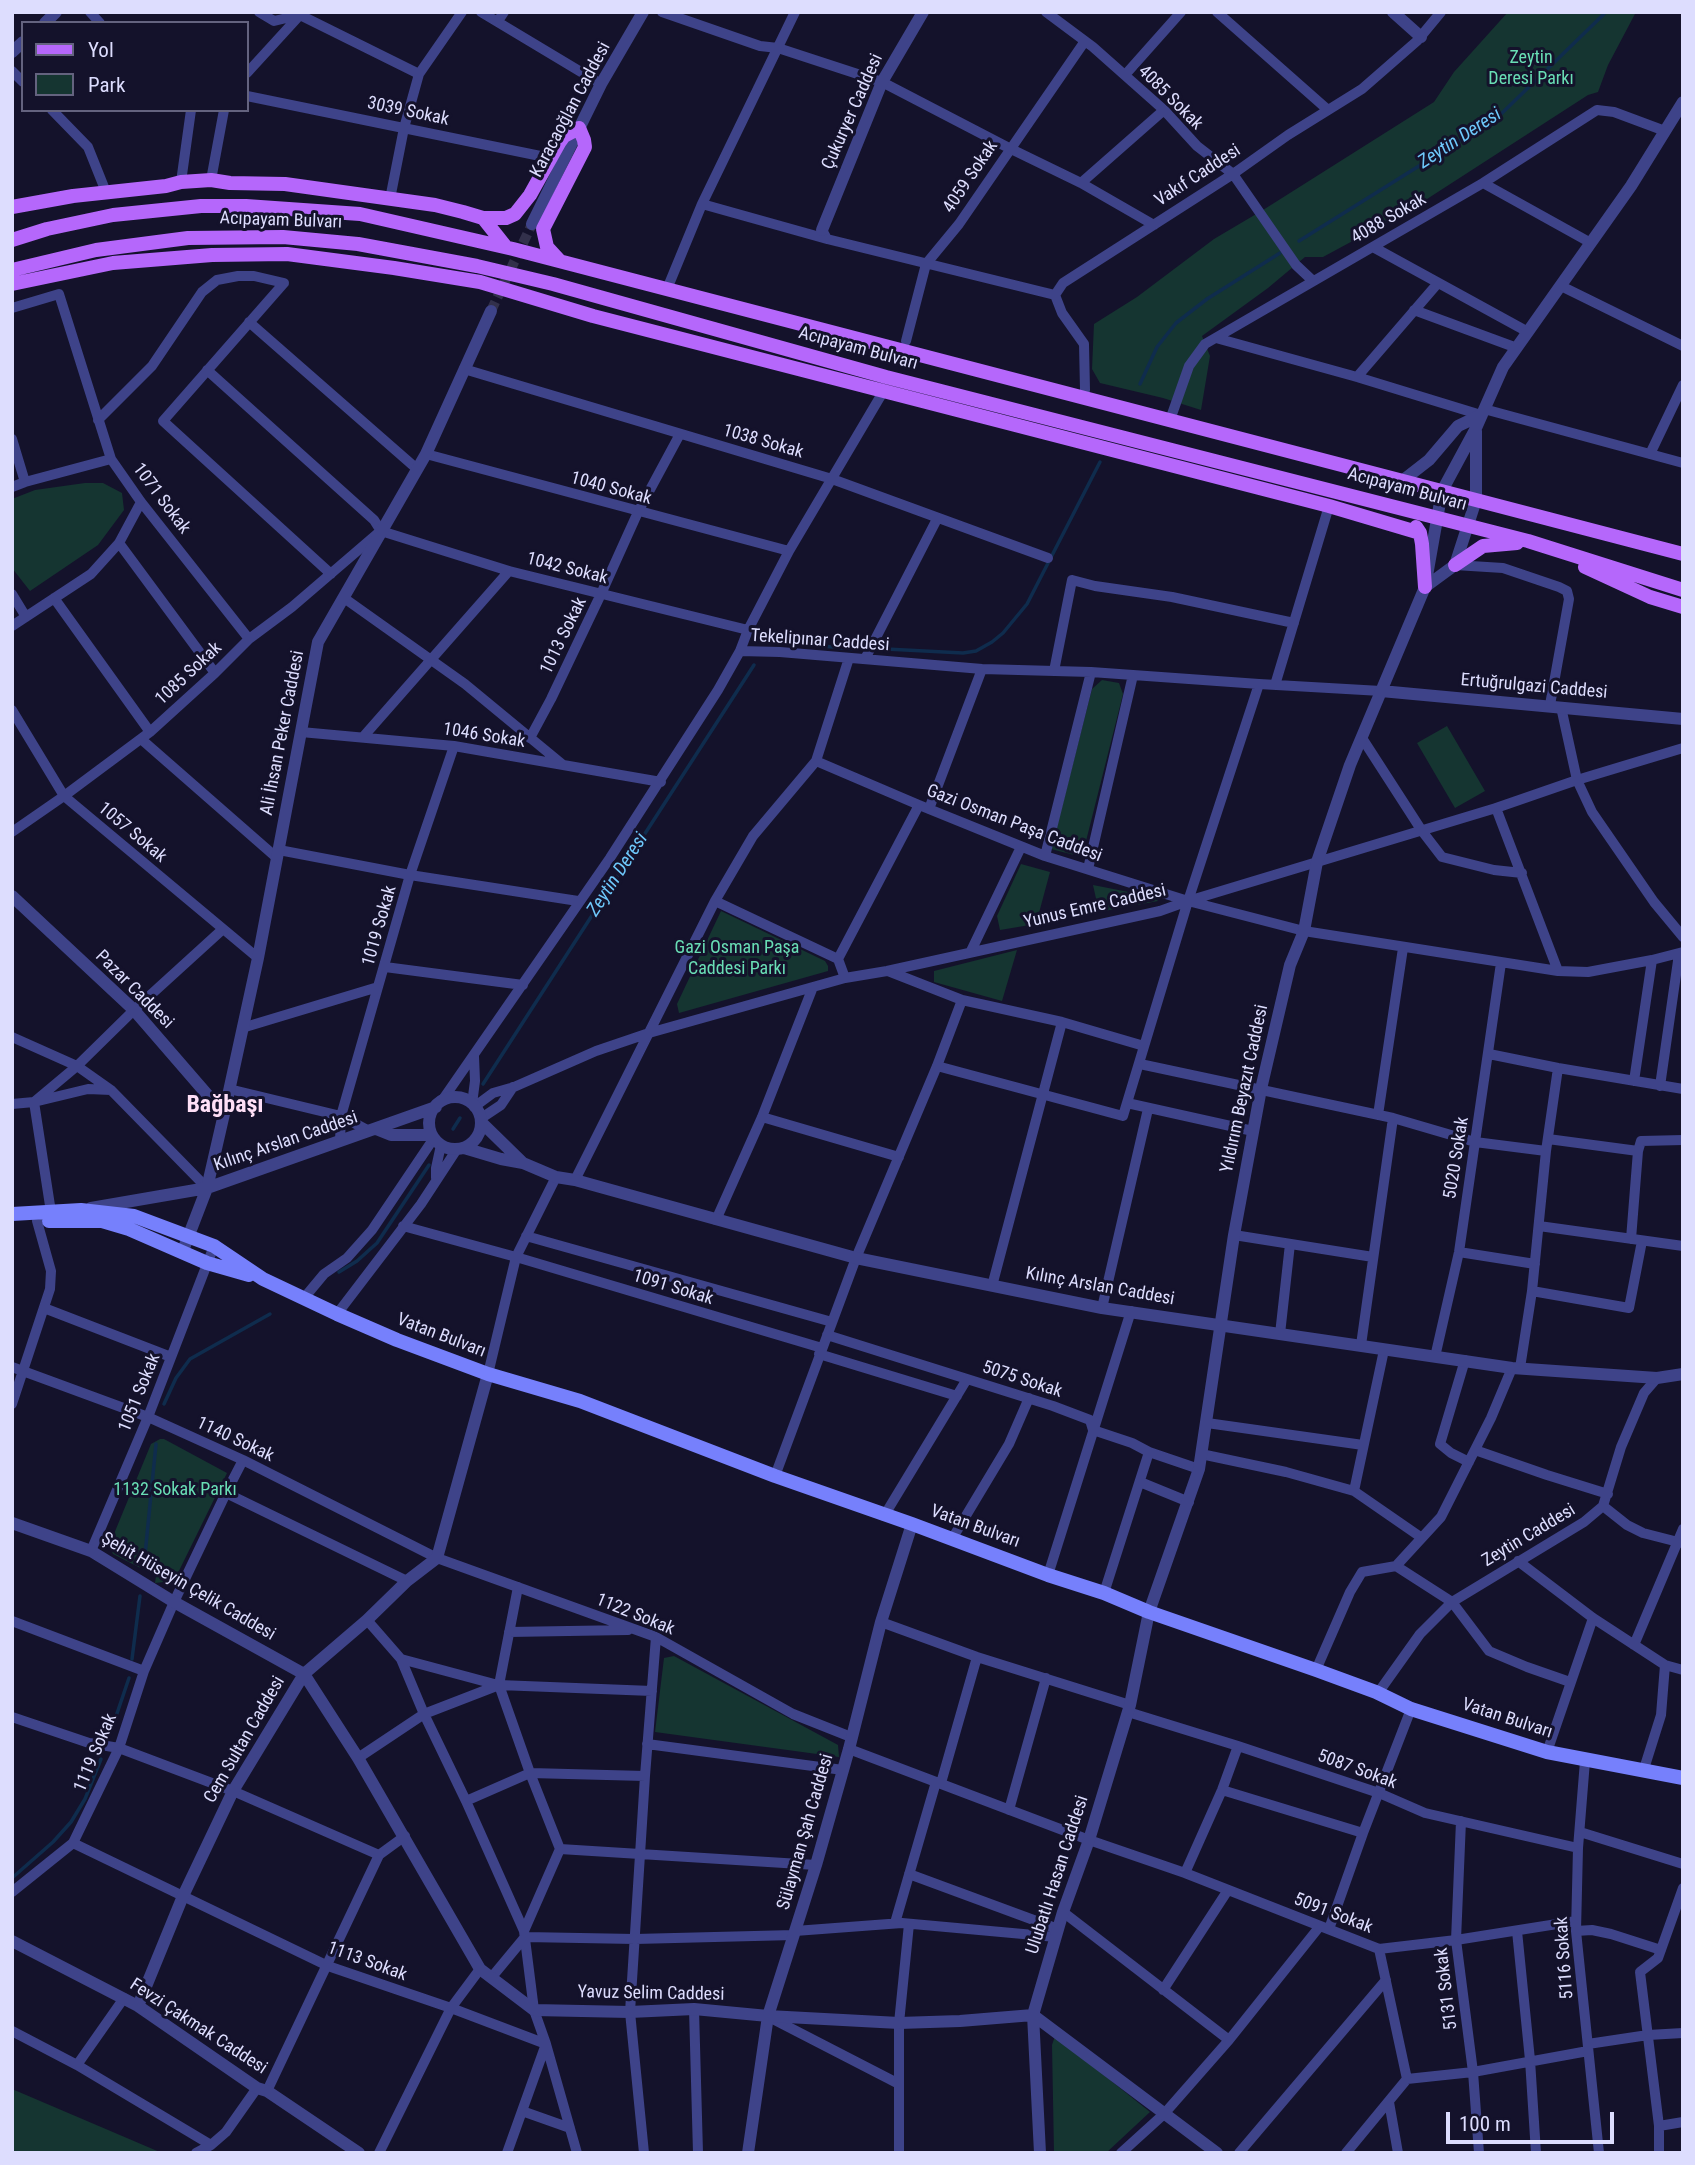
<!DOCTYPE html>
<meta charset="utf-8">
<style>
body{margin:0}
#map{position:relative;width:1695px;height:2165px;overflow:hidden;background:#14122b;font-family:"Roboto Condensed",sans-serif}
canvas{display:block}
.frame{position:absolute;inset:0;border:14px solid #ddddfe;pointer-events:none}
.legend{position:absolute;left:21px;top:21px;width:228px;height:91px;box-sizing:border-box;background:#14122b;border:2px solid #64637f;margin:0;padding:9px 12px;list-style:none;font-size:21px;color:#ddddfe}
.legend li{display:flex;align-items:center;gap:14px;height:35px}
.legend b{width:35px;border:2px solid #64637f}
.scale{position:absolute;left:1446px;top:2112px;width:168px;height:32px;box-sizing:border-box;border:4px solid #ddddfe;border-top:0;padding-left:9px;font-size:21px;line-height:24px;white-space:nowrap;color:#ddddfe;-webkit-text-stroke:5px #14122b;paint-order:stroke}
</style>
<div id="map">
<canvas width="1695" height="2165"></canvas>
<div class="frame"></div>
<ul class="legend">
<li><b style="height:9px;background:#b567fb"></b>Yol</li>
<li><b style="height:19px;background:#153531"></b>Park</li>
</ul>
<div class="scale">100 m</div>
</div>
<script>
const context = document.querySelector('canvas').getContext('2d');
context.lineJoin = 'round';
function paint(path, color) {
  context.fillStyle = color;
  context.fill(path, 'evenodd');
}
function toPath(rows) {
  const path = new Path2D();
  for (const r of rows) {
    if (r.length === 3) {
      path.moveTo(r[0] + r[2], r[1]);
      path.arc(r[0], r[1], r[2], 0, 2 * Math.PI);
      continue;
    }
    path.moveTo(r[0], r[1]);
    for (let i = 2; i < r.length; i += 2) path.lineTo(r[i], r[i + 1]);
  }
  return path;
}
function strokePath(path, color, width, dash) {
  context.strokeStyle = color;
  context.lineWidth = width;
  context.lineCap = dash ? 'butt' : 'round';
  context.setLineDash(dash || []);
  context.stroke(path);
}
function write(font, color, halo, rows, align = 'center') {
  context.font = font + ' "Roboto Condensed",sans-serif';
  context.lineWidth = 6;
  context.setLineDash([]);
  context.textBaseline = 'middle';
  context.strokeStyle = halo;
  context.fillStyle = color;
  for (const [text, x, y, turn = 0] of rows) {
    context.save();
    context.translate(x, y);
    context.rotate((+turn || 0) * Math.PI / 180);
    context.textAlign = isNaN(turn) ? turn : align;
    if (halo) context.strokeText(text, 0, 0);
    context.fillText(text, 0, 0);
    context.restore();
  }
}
paint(toPath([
 [1508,12,1636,12,1608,65,1598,92,1588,95,1410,210,1323,257,1305,257,1268,288,1202,336,1210,356,1201,410,1163,398,1100,383,1092,369,1094,324,1137,297,1214,239,1263,210,1434,102,1454,72],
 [85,483,103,483,122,493,124,510,98,545,30,591,12,568,12,499,35,490],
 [1102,680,1119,683,1123,694,1082,857,1051,849,1092,689],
 [1447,726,1485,791,1455,808,1417,743],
 [1021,864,1050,872,1036,924,1000,930,997,916],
 [1093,885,1154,897,1158,901,1099,912],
 [721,911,825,961,828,966,828,971,679,1013,677,1004],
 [1017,950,1002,1001,934,982,934,971],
 [160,1439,164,1439,227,1473,174,1581,155,1583,156,1576,113,1554,109,1546,151,1444],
 [674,1656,838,1745,839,1757,655,1732,664,1658],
 [1055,2036,1150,2112,1106,2153,1054,2153,1052,2045],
 [12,2089,162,2153,12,2153]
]), '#153531');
strokePath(toPath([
 [1299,241,1499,116,1604,14],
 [1140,384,1157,347,1176,323,1207,299,1280,253],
 [787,643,856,649],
 [886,649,963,653,976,651,992,642,1003,633,1027,604,1100,462],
 [483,1084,754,665],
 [453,1129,460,1118],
 [339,1272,357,1261,377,1243,429,1165],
 [164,1404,176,1378,190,1359,270,1314],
 [144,1565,156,1444],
 [132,1659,140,1596],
 [110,1734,129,1678],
 [12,1878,53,1842,71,1822,85,1799,101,1759]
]), '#0f2c4d', 3.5);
strokePath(toPath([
 [491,311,532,224]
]), '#32304b', 10, [10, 5]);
strokePath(toPath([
 [90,12,100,23],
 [259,12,274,21,299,15],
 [298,12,300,15,419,74],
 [481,12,601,84],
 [662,12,760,46,778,48,882,82,1009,148,1081,183,1154,225],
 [1046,12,1093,47,1164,110,1197,146,1233,174,1296,265,1313,281],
 [1217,12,1328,110],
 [498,21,504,12],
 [12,71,23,82],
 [247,73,300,15],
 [1125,75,1181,12],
 [247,96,555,159],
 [52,110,88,147,106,192],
 [211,180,224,110],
 [181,182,191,110],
 [1081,183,1164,110],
 [1483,183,1591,243],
 [390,199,404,128,419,74,462,12],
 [702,204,827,239],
 [822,230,827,239,1055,295],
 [1373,247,1528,332],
 [1561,286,1683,346],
 [667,289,702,204,795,12],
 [12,308,59,294,111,459,141,502,249,639],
 [1414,310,1517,348],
 [249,322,417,469],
 [1216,338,1357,377,1481,415],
 [906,341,926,264,959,224,1085,41],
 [464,369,832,479,1048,558],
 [207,370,374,520,381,531],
 [1357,377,1438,283],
 [1083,396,1085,390,1084,344,1062,313,1055,295,1063,283,1233,174,1288,135,1362,89,1417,41,1441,12],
 [1484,409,1683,463],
 [98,420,152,366,202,292,217,280,238,276,254,276,284,283,163,421,331,574],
 [1170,420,1189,366,1205,344,1483,183,1597,110,1614,112,1665,131],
 [12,439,25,482],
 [426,454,789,551],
 [1650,454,1683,385],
 [12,487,25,482,111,459],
 [381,531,509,571,748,630],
 [119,543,215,673],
 [1455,565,1503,568,1559,587,1567,591,1569,599,1550,705],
 [12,594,26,617],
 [54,598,150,732],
 [344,598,465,684,562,764],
 [12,626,91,574,119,543,141,502],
 [740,651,780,652,982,669,1091,672,1259,684,1381,691],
 [865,659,937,519],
 [1054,671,1072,580,1095,586,1172,597,1294,623],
 [1275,685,1329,506],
 [1561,707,1577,780,1592,812,1654,902,1683,937],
 [12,710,64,796,258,958],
 [301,732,454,746,661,782],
 [363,737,509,571],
 [530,738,551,699,601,594,638,512,680,434],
 [1362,738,1422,831,1442,857,1494,870,1522,873],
 [141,739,277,858],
 [816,761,919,805,1045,856,1188,901,1304,931,1558,971,1588,972,1652,960,1683,952],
 [1496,808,1558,971],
 [929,809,982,669],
 [12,832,64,796,150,732,215,673,249,639,292,607,377,534],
 [279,850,410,875,578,901],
 [1045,856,1091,672],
 [1088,869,1133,675],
 [715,901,838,959],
 [971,951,1021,847],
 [385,967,523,985],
 [888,971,962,1000,1062,1022,1144,1046],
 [845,978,838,959,919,805],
 [242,1028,378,987],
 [12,1037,77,1066,111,1090,207,1188],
 [1489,1054,1558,1068,1683,1089],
 [1140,1064,1393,1118,1475,1142,1546,1151],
 [937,1066,1123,1116,1188,901,1259,684],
 [1634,1081,1652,960],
 [1660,1086,1679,954],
 [229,1089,341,1116,369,1131],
 [34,1102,77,1066,134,1010,223,929],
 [34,1102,51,1212],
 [441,1102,610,858,718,690,740,651,748,630,789,551,883,392],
 [1127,1103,1253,1131],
 [12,1104,34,1102,88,1089,111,1090],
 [472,1104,475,1081,474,1056],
 [474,1107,493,1093,514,1087,596,1051,649,1033,845,978,887,971,1160,911,1188,901,1496,808,1577,780,1683,748],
 [1378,1115,1403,948],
 [762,1117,899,1157],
 [480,1119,501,1105,513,1087],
 [1548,1139,1638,1151],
 [340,1141,341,1116,410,875,454,746],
 [436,1178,436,1168,441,1145],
 [575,1180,715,901,753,836,816,761,849,658],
 [716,1220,762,1117,813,987],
 [403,1226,516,1257,822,1348],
 [1539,1226,1683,1246],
 [1234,1235,1373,1257],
 [526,1236,832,1322],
 [1631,1239,1638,1151,1641,1141,1683,1140],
 [1459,1252,1535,1264],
 [992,1286,1062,1022],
 [1532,1291,1629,1308,1642,1241],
 [304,1298,324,1274,347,1258,372,1230,434,1138],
 [44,1308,171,1357],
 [1102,1308,1148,1109],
 [337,1314,421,1204,457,1149],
 [1280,1334,1290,1244],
 [827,1335,1053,1406,1090,1420,1093,1430,1132,1443,1149,1452,1199,1469],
 [1361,1345,1393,1118],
 [819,1354,957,1396],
 [1435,1357,1459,1252,1501,963],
 [1465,1360,1440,1444,1451,1453,1469,1462],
 [12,1367,148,1417,243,1460,437,1558,656,1637,793,1714,851,1737],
 [1520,1368,1532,1291,1546,1151,1558,1068],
 [488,1374,516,1257,556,1177],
 [12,1404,50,1289,51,1271,37,1221,38,1213],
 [1207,1423,1363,1445],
 [1475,1450,1547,1475,1608,1494],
 [1201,1454,1286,1472,1354,1491,1422,1538],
 [775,1476,856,1258,937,1066,962,1000],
 [1140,1482,1189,1502],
 [1354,1491,1384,1350],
 [226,1493,407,1581],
 [1603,1506,1627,1525,1643,1533,1682,1543],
 [884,1516,967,1379],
 [952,1539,1009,1444,1029,1398],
 [91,1551,148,1417,214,1246],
 [1518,1561,1593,1618,1665,1665,1683,1670],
 [1396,1566,1441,1517,1491,1418,1512,1368],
 [1396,1566,1452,1602,1489,1651,1527,1667,1570,1682],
 [1048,1575,1131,1311],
 [518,1587,499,1685,530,1773,560,1849],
 [1104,1593,1149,1452],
 [367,1620,401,1659,424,1714,466,1801,524,1931,534,2010,546,2044,577,2153],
 [12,1621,144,1671],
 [881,1622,977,1657,1130,1705],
 [509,1632,628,1630],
 [1634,1645,1683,1529],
 [401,1659,498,1685],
 [1316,1670,1350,1592,1362,1572,1396,1566],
 [1378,1693,1420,1634,1452,1602,1584,1522,1603,1506,1621,1447,1644,1393,1657,1378],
 [1128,1712,1238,1746,1379,1793,1425,1813,1578,1848],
 [12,1717,89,1743,119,1748,233,1791,379,1855],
 [647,1744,843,1770],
 [849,1749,1089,1840,1185,1873,1379,1949,1456,1940,1576,1921],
 [1547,1752,1593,1618],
 [358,1758,424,1714,499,1685,652,1691],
 [1585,1761,1578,1848,1576,1931,1599,2153],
 [1643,1772,1661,1715,1665,1665],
 [941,1783,977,1657],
 [1222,1790,1363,1833],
 [466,1801,530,1773,645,1776],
 [1009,1810,1046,1678],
 [1461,1821,1456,1940,1473,2072,1479,2153],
 [1580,1832,1683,1864],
 [73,1843,328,1966,451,2008,546,2044,507,2153],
 [560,1849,816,1865],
 [1185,1873,1222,1790,1238,1746],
 [909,1874,1058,1929],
 [12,1892,73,1843,119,1748,144,1671,174,1602,226,1493,243,1460],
 [1063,1912,1229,2040],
 [895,1923,936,1782],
 [1329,1929,1363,1833,1411,1709],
 [524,1931,560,1849],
 [795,1931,902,1923,1056,1937],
 [1517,1931,1530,2060,1536,2153],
 [1576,1931,1592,1930,1611,1934,1661,1950],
 [525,1937,635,1939,794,1935],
 [1379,1949,1407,2079],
 [491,1978,525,1937],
 [1163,1990,1228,1890],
 [124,1998,77,2065,211,2145],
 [694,2009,698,2153],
 [769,2017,899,2084],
 [12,2031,77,2065],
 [1588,2044,1648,2035,1683,2033],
 [1407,2079,1473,2072,1588,2051],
 [267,2091,379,1855,405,1836],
 [1389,2102,1398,2153],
 [522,2111,570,2128],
 [1659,2126,1683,2122],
 [196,2153,211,2145,226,2132,257,2088],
 [379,2153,451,2008,480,1969],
 [644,2153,630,2012,645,1776,656,1637],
 [899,2153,899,2023,909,1924],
 [1121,2153,1164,2114,1229,2040,1320,1926],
 [1239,2153,1386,1980],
 [1346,2153,1407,2079],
 [1659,2153,1659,2126,1640,1972,1658,1958,1683,1888]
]), '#3e4389', 10);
strokePath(toPath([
 [1393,12,1421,37],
 [45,23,56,12],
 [12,52,23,42],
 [532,224,601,84,643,12],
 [822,230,882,82,923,12],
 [1402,481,1429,460,1458,426,1481,415],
 [1425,587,1455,565,1476,500,1476,431],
 [1381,691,1683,719],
 [12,896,134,1010,224,1114],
 [455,1123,26],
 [481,1122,523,1163],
 [376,1129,391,1135,432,1135],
 [464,1148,501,1159,523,1163,556,1177,575,1180,856,1258,1102,1308,1512,1368,1657,1378,1683,1374],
 [91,1208,207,1188,436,1107],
 [182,1253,207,1188,224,1114,258,958,318,642,426,454,491,311],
 [12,1523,91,1551,174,1602,304,1674,358,1758,480,1969,534,2010,630,2012,694,2009,768,2016,899,2023,960,2021,1033,2015,1217,2153],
 [12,1941,138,2006,257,2088,267,2091,359,2153],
 [138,2006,183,1896,233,1791,304,1674,367,1620,407,1581,437,1558,488,1374],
 [748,2153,768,2016,816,1865,849,1749,881,1622,912,1524],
 [1040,2153,1033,2015,1063,1912,1089,1840,1130,1705,1149,1612,1199,1469,1234,1235,1261,1089,1290,965,1304,931,1317,862,1350,765,1425,587,1442,491,1476,428,1503,367,1631,186,1683,102]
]), '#3e4389', 12);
strokePath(toPath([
 [12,1214,81,1210,134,1216,214,1246,263,1279,337,1314,397,1340,488,1374,580,1401,775,1476,912,1524,1048,1575,1104,1593,1149,1612,1316,1670,1376,1692,1411,1709,1547,1752,1683,1778],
 [49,1221,102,1221,129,1229,207,1263,249,1275]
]), '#7680fc', 14);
strokePath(toPath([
 [12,207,73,196,166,186,181,182,211,180,230,183,285,184,435,205,463,212,483,218,506,247],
 [483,218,506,218,515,214,530,195,559,143,564,136,579,128,584,140,585,147,543,229,547,247,559,260],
 [12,240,47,229,113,215,201,206,246,206,360,214,513,249,1683,554],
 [12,270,96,250,188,238,283,237,358,244,477,266,553,284,886,377,1528,541,1683,590],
 [12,284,113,263,212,255,287,254,394,268,480,282,593,316,1329,506,1420,533],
 [1416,527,1420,533,1422,544,1425,587],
 [1455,565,1483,546,1517,543],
 [1585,567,1650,597,1683,607]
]), '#b567fb', 14);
write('18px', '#69deb5', '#14122b', [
 ["Zeytin",1531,58],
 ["Deresi Parkı",1531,79],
 ["Gazi Osman Paşa",737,948],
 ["Caddesi Parkı",737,969],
 ["1132 Sokak Parkı",175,1490]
]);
write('18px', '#ddddfe', '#14122b', [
 ["4085 Sokak",1170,98,45],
 ["Karacaoğlan Caddesi",571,110,-62],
 ["3039 Sokak",408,112,12],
 ["Çukuryer Caddesi",853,112,-66],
 ["Vakıf Caddesi",1198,176,-33],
 ["4059 Sokak",971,177,-56],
 ["4088 Sokak",1389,219,-30],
 ["Acıpayam Bulvarı",281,221,2],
 ["Acıpayam Bulvarı",858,349,15],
 ["1038 Sokak",763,442,16],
 ["1040 Sokak",611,489,15],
 ["Acıpayam Bulvarı",1407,490,15],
 ["1071 Sokak",161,499,53],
 ["1042 Sokak",567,569,14],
 ["1013 Sokak",564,636,-64],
 ["Tekelipınar Caddesi",820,641,4],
 ["1085 Sokak",189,674,-43],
 ["Ertuğrulgazi Caddesi",1534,687,5],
 ["Ali İhsan Peker Caddesi",283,733,-79],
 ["1046 Sokak",484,736,9],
 ["Gazi Osman Paşa Caddesi",1014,824,21],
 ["1057 Sokak",132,833,40],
 ["Yunus Emre Caddesi",1095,907,-13],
 ["1019 Sokak",380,926,-74],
 ["Pazar Caddesi",134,990,45],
 ["Yıldırım Beyazıt Caddesi",1245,1089,-78],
 ["Kılınç Arslan Caddesi",286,1142,-19],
 ["5020 Sokak",1457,1158,-81],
 ["Kılınç Arslan Caddesi",1100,1287,10],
 ["1091 Sokak",673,1288,17],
 ["Vatan Bulvarı",441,1336,21],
 ["5075 Sokak",1022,1380,18],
 ["1051 Sokak",140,1393,-68],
 ["1140 Sokak",235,1440,25],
 ["Vatan Bulvarı",975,1527,20],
 ["Zeytin Caddesi",1529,1536,-31],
 ["Şehit Hüseyin Çelik Caddesi",188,1587,30],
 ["1122 Sokak",635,1615,22],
 ["Vatan Bulvarı",1507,1719,18],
 ["Cem Sultan Caddesi",245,1740,-60],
 ["1119 Sokak",96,1753,-67],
 ["5087 Sokak",1357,1770,20],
 ["Sülayman Şah Caddesi",806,1832,-74],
 ["Ulubatlı Hasan Caddesi",1058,1875,-72],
 ["5091 Sokak",1333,1914,21],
 ["5116 Sokak",1565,1958,-94],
 ["1113 Sokak",367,1962,20],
 ["5131 Sokak",1447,1989,-97],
 ["Yavuz Selim Caddesi",651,1994,1],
 ["Fevzi Çakmak Caddesi",198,2027,33]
]);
write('italic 19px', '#6ec8fb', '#14122b', [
 ["Zeytin Deresi",1460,139,-33],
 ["Zeytin Deresi",618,875,-57]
]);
write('bold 24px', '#fedff6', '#14122b', [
 ["Bağbaşı",225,1106]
]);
</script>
